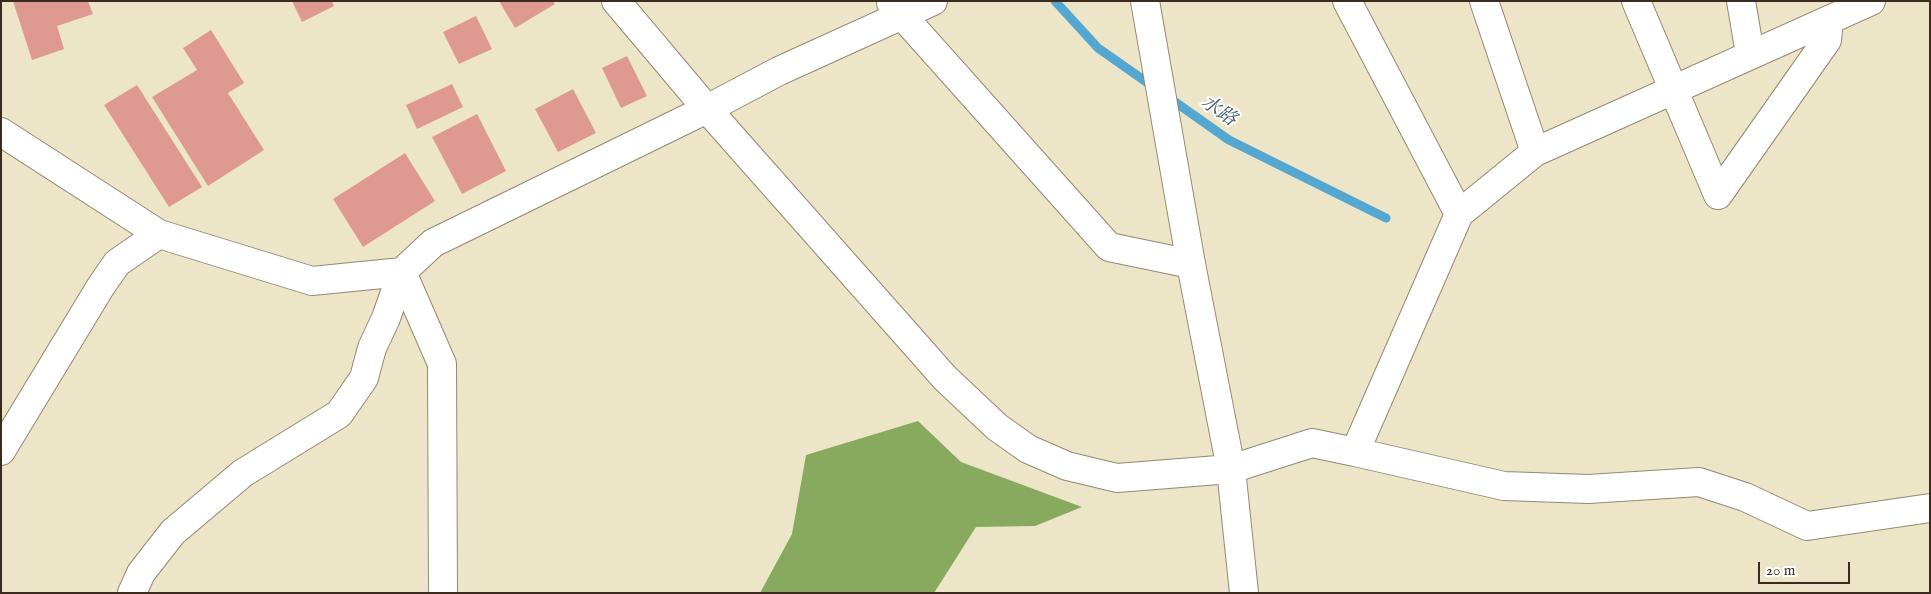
<!DOCTYPE html>
<meta charset="utf-8">
<style>
body{margin:0}
#map{position:relative;width:1931px;height:594px;overflow:hidden;background:#ede5c8;font-family:"IM FELL English",serif}
canvas{display:block}
.frame{position:absolute;inset:0;border:2px solid #3b2a1e;pointer-events:none}
.scale{position:absolute;left:1758px;top:562px;width:92px;height:22px;box-sizing:border-box;border:2px solid #3b2a1e;border-top:0;padding-left:6px;font-size:15px;line-height:18px;white-space:nowrap;color:#3b2a1e;-webkit-text-stroke:4px #fff;paint-order:stroke}
</style>
<div id="map">
<canvas width="1931" height="594"></canvas>
<div class="frame"></div>
<div class="scale">20 m</div>
</div>
<script>
const context = document.querySelector('canvas').getContext('2d');
context.lineJoin = 'round';
function paint(path, color) {
  context.fillStyle = color;
  context.fill(path, 'evenodd');
}
function toPath(rows) {
  const path = new Path2D();
  for (const r of rows) {
    path.moveTo(r[0], r[1]);
    for (let i = 2; i < r.length; i += 2) path.lineTo(r[i], r[i + 1]);
  }
  return path;
}
function strokePath(path, color, width, dash) {
  context.strokeStyle = color;
  context.lineWidth = width;
  context.lineCap = dash ? 'butt' : 'round';
  context.setLineDash(dash || []);
  context.stroke(path);
}
function write(font, color, halo, rows, align = 'center') {
  context.font = font + ' "IM FELL English","Noto Serif JP",serif';
  context.lineWidth = 4;
  context.setLineDash([]);
  context.textBaseline = 'middle';
  context.strokeStyle = halo;
  context.fillStyle = color;
  for (const [text, x, y, turn = 0] of rows) {
    context.save();
    context.translate(x, y);
    context.rotate((+turn || 0) * Math.PI / 180);
    context.textAlign = isNaN(turn) ? turn : align;
    if (halo) context.strokeText(text, 0, 0);
    context.fillText(text, 0, 0);
    context.restore();
  }
}
paint(toPath([
 [918,421,961,462,1082,507,1035,526,976,527,934,593,760,593,792,534,806,455]
]), '#87aa5f');
strokePath(toPath([
 [1055,1,1098,48,1155,88],
 [1168,97,1229,140,1386,218]
]), '#54a7d0', 9);
paint(toPath([
 [13,1,88,1,93,14,57,26,64,49,32,60],
 [292,1,332,1,334,6,302,22],
 [499,1,553,1,555,4,515,28],
 [476,16,492,49,459,64,443,32],
 [211,30,244,83,228,93,264,150,208,186,152,97,197,70,183,48],
 [627,56,647,96,621,108,602,68],
 [452,84,463,107,417,129,406,105],
 [137,85,202,187,169,207,104,105],
 [573,89,596,133,558,152,535,109],
 [477,114,506,171,462,194,432,137],
 [405,153,435,201,363,247,333,199]
]), '#de9a92');
const minor = toPath([
 [1347,1,1459,214],
 [1484,1,1535,152],
 [1636,1,1718,195,1827,40,1829,20],
 [1741,1,1750,54],
 [891,3,1109,247,1191,264],
 [1,132,159,234],
 [402,272,442,364,443,593],
 [1,451,101,286,117,263,159,234,312,281,402,272,433,243,707,109,779,71,933,1],
 [1355,452,1504,486,1588,489,1699,482,1745,497,1807,526,1930,508],
 [1231,469,1312,443,1355,452,1459,214,1535,152,1871,1],
 [132,593,141,573,173,532,243,473,339,414,364,378,372,348,386,318,402,272]
]);
const tertiary = toPath([
 [616,1,707,109,945,378,997,427,1028,449,1067,466,1117,478,1231,469],
 [1145,1,1191,264,1231,469,1244,593]
]);
strokePath(minor, '#948873', 30);
strokePath(tertiary, '#948873', 30);
strokePath(minor, '#fff', 28);
strokePath(tertiary, '#fff', 28);
write('italic 19px', '#455c65', '#fff', [
 ["水路",1218,112,34]
]);
</script>
